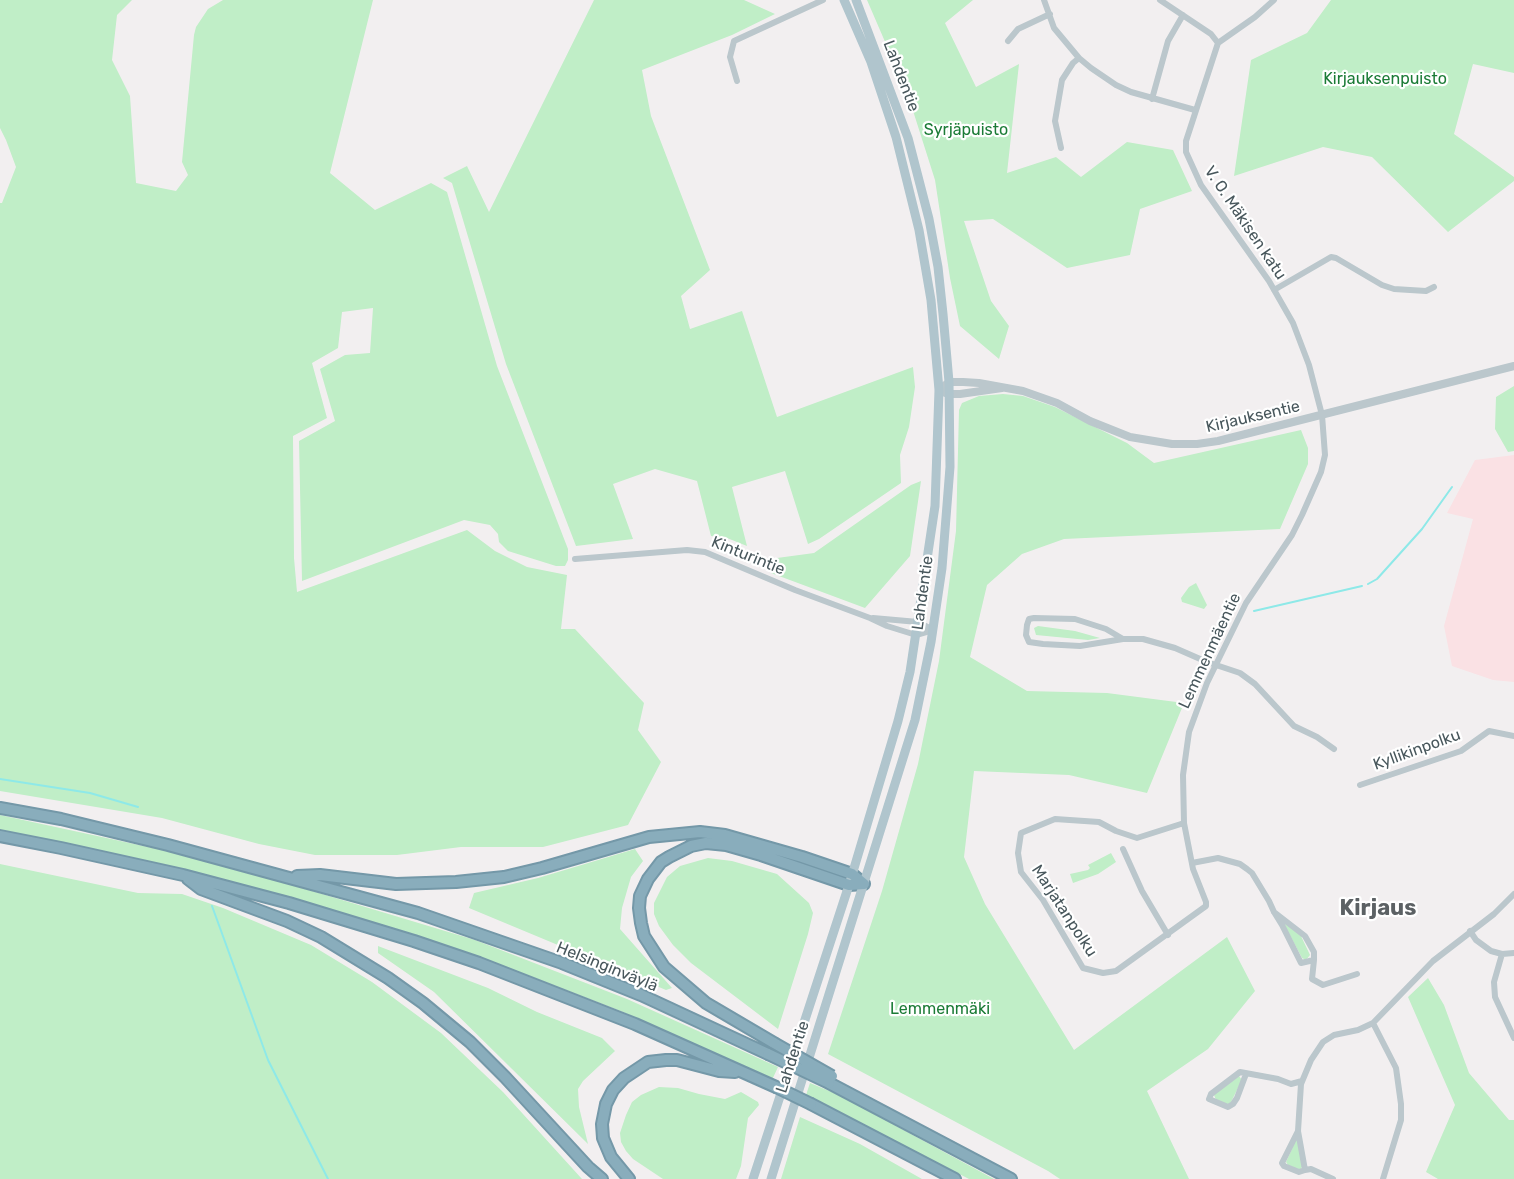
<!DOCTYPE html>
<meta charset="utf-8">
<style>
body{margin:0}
canvas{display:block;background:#f2eff0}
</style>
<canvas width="1514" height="1179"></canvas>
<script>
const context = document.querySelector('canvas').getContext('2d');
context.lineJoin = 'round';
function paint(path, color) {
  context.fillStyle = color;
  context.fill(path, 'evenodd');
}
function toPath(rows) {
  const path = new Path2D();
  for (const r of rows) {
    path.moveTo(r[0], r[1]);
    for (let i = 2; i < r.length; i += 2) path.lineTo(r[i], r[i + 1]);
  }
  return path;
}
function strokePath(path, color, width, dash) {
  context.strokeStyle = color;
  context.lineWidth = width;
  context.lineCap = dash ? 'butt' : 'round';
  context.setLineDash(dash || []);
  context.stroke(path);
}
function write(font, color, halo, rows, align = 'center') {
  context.font = font + ' Rubik,sans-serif';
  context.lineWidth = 4.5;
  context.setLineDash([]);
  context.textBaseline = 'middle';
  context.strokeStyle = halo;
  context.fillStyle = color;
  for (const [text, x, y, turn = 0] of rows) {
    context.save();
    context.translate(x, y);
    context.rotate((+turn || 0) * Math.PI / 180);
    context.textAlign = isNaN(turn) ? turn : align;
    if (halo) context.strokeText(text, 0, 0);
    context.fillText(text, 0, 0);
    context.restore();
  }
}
paint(toPath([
 [1514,455,1514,682,1493,680,1452,666,1444,626,1473,519,1447,513,1475,460]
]), '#fae1e4');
paint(toPath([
 [0,0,132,0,117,15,112,60,130,96,136,183,176,191,188,175,182,162,194,35,196,27,208,9,223,0,373,0,330,173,375,210,431,183,447,192,497,366,568,549,568,560,565,566,556,566,508,551,499,542,498,534,490,525,464,520,302,581,299,441,335,421,320,369,345,355,370,353,373,308,342,312,338,348,312,363,327,418,293,436,294,558,297,592,467,530,495,551,527,567,567,575,561,629,575,629,644,703,638,730,661,762,628,825,543,847,461,847,397,855,315,855,259,844,162,818,0,791,0,203,2,203,16,167,6,140,0,128],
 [594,0,744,0,775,14,732,35,642,70,651,116,710,270,681,296,690,329,742,311,777,417,913,367,915,387,909,427,900,455,901,483,819,539,808,544,785,471,732,487,747,546,727,538,711,536,697,481,655,469,613,484,633,539,576,546,506,364,452,183,443,178,467,166,489,212],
 [867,0,973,0,945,23,976,87,1019,64,1007,173,1056,157,1081,177,1127,142,1173,150,1192,191,1140,209,1130,255,1067,268,993,219,964,221,991,301,1009,326,999,359,960,326,950,278,935,180,908,95],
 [1331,0,1514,0,1514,73,1473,64,1454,134,1514,177,1514,181,1448,232,1372,157,1323,147,1234,176,1251,60,1307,33],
 [1514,386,1514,451,1508,452,1495,429,1496,397],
 [1003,394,1023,396,1055,407,1127,443,1154,463,1301,430,1308,448,1308,464,1280,529,1064,539,1022,554,987,585,970,657,1027,691,1107,693,1184,703,1147,793,1069,775,974,771,964,857,985,904,1074,1050,1227,937,1255,991,1208,1049,1147,1091,1189,1179,1060,1179,1048,1171,828,1054,882,891,918,764,939,661,956,531,959,410,962,403,979,396],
 [921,481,910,556,865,608,771,573,777,558,814,553,911,485],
 [1196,583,1207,605,1204,609,1182,602,1181,598,1189,587],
 [1038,626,1075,631,1100,638,1088,640,1036,635,1034,628],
 [0,815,176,853,289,884,475,940,627,999,778,1067,772,1080,623,1012,470,953,286,896,171,867,0,830],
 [635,849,643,861,631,877,622,908,620,929,672,988,666,990,469,908,474,893,538,878],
 [1111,853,1116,862,1098,874,1073,883,1070,874,1088,870,1090,868,1088,865],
 [708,858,732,861,777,874,809,903,813,913,808,934,778,1029,691,963,673,945,659,926,654,914,654,903,667,877,680,866],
 [0,864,138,893,182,894,223,908,311,945,372,982,441,1033,503,1092,582,1179,0,1179],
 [1284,924,1287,924,1301,936,1310,955,1306,960,1302,958],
 [378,946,488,988,537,1012,602,1038,615,1051,583,1081,578,1089,579,1107,588,1144,434,992,378,953],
 [1428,978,1444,1005,1469,1073,1509,1120,1514,1120,1514,1179,1438,1179,1426,1172,1455,1105,1408,997],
 [1239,1076,1242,1080,1230,1104,1225,1104,1216,1100,1214,1095,1216,1093],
 [810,1083,839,1095,994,1179,969,1179,806,1095],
 [659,1087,678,1088,699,1094,725,1099,741,1092,758,1102,759,1105,748,1118,741,1166,736,1179,663,1179,633,1159,626,1151,621,1142,620,1133,626,1115,632,1102,641,1095],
 [800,1117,860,1144,922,1179,781,1179],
 [1297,1138,1302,1166,1301,1170,1288,1165,1286,1162]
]), '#c0eec7');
strokePath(toPath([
 [1368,584,1377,579,1422,529,1452,487],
 [1254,611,1362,586],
 [0,779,90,793,138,807],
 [212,906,268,1060,328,1179]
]), '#8ee9e8', 2);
const motorway = toPath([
 [0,808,61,819,168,845,418,913,562,963,641,995,768,1054],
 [0,836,61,848,183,875,289,903,414,941,479,963,635,1024,776,1087],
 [297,876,320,875,396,884,456,882,504,877,542,868,649,837,700,832,725,835,802,857,852,874,864,884],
 [188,879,201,889,287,921,321,937,388,978,423,1003,470,1042,505,1077,588,1167,602,1179],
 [774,1043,706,1003,664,967,644,936,641,923,639,908,640,896,648,879,661,862,669,857,691,846,706,843,726,845,761,855,849,885,864,884],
 [829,1083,1011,1179],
 [811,1104,955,1179],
 [629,1179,611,1157,603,1138,602,1124,606,1104,613,1090,624,1078,648,1062,666,1060,677,1060,719,1071,735,1072]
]);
strokePath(motorway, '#7498a8', 14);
strokePath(toPath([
 [1044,0,1054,28,1079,58,1091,68,1116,85,1131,92,1195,110],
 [1160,0,1211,34,1218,43],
 [1008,41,1018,29,1050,14],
 [1218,43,1255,17,1274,0],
 [737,81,730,57,734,41,823,0],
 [1152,99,1168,41,1183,15],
 [1061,148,1055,121,1062,80,1073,63,1079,58],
 [1274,290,1331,257,1336,258,1382,285,1394,289,1426,291,1434,287],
 [575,559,687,550,705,552,795,590,870,618,887,626,916,635,933,630],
 [873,618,918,622,933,630],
 [1123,639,1080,646,1043,644,1029,642,1026,635,1027,625,1029,619,1034,618,1075,619,1106,629,1123,639,1143,639,1175,648,1207,662,1240,673,1255,684,1294,726,1317,737,1334,749],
 [1360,785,1461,751,1489,731,1514,736],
 [1184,823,1137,838,1116,831,1099,822,1055,819,1021,833,1018,853,1021,872,1043,900,1083,968,1103,973,1116,971,1206,906,1206,902,1193,869,1184,823,1183,775,1189,732,1207,683,1246,603,1292,535,1302,515,1321,472,1325,455,1322,415,1309,365,1293,323,1269,281,1201,185,1186,152,1186,141,1218,43],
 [1123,849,1142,891,1168,935],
 [1192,863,1218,858,1240,864,1247,869,1252,873,1269,901,1274,912,1282,925,1301,963,1314,960,1314,952,1305,936,1274,912],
 [1470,931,1476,940,1491,951,1502,954,1514,953],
 [1502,954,1494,982,1495,997,1514,1038],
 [1314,960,1312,979,1323,985,1357,974],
 [1373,1023,1396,1068,1401,1104,1401,1120,1383,1179],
 [1246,1074,1237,1098,1233,1104,1228,1107,1209,1099,1211,1094,1240,1072,1278,1079,1291,1084,1302,1081],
 [1298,1131,1282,1163,1284,1166,1299,1172,1305,1170,1298,1131,1301,1084,1311,1060,1323,1042,1334,1035,1358,1030,1373,1023,1433,961,1494,914,1514,894],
 [1305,1170,1311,1169,1333,1179]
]), '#bbc7cc', 6);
strokePath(toPath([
 [1002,388,960,394,948,394,939,390,949,382,963,382,979,383,1023,391,1057,403,1090,421,1130,437,1172,444,1197,444,1218,441,1514,366]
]), '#bbc7cc', 8);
strokePath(toPath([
 [753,1179,849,885,898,721,910,672,935,506,939,390,931,300,919,230,896,137,871,62,844,0],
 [771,1179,915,720,931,642,942,568,950,467,949,382,943,314,938,267,929,219,908,138,856,0]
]), '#b0c5cd', 9);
strokePath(motorway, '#89adbc', 10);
const motorwayBridge = toPath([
 [774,1043,832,1076],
 [768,1054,829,1083],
 [776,1087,811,1104]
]);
strokePath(motorwayBridge, '#7498a8', 14, []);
strokePath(motorwayBridge, '#89adbc', 10);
write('16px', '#48575c', '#fff', [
 ["Lahdentie",901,76,69],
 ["V. O. Mäkisen katu",1245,223,56],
 ["Kirjauksentie",1253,417,-13],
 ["Kinturintie",748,556,22],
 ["Lahdentie",923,593,-82],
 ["Lemmenmäentie",1210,651,-65],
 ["Kyllikinpolku",1417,750,-20],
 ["Marjatanpolku",1064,911,57],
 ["Helsinginväylä",607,967,22],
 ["Lahdentie",793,1057,-72]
]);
write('16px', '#1b7b36', '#fff', [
 ["Kirjauksenpuisto",1385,79],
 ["Syrjäpuisto",966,130],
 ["Lemmenmäki",940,1009]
]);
write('bold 22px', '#5c6164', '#fff', [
 ["Kirjaus",1378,909]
]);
</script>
